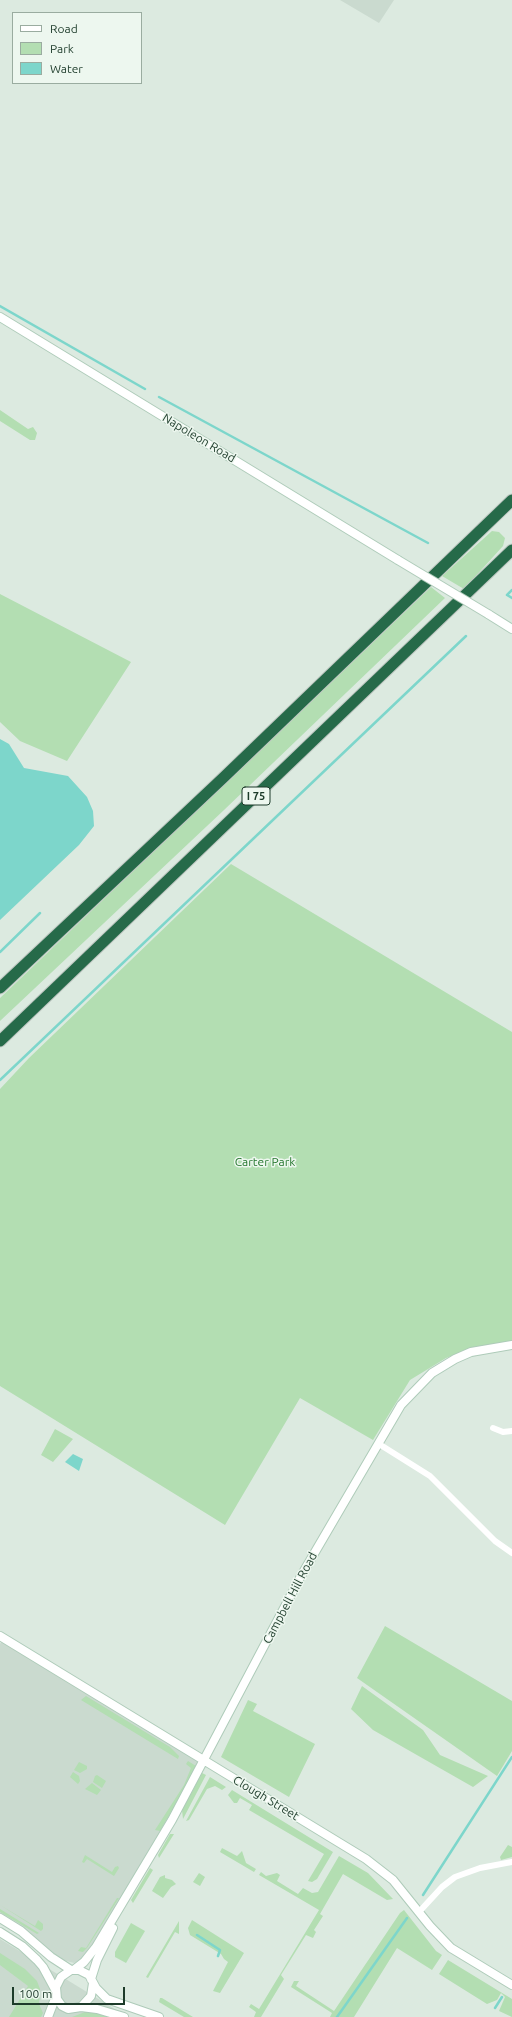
<!DOCTYPE html>
<style>
body{margin:0}
#map{position:relative;width:512px;height:2017px;overflow:hidden;background:#dceae0;font-family:Ubuntu,sans-serif}
canvas{display:block}
.legend{position:absolute;left:12px;top:12px;width:130px;height:72px;box-sizing:border-box;background:#edf7ef;border:1px solid #9aaca0;margin:0;padding:5px 7px;list-style:none;font-size:12px;color:#1d3b2a}
.legend li{display:flex;align-items:center;gap:8px;height:20px}
.legend b{width:20px;border:1px solid #9aaca0}
.scale{position:absolute;left:12px;top:1987px;width:113px;height:18px;box-sizing:border-box;border:2px solid #1d3b2a;border-top:0;padding-left:5px;font-size:12px;line-height:14px;white-space:nowrap;color:#1d3b2a;-webkit-text-stroke:3px #edf7ef;paint-order:stroke}
</style>
<div id="map">
<canvas width="512" height="2017"></canvas>
<ul class="legend">
<li><b style="height:5px;background:#fff"></b>Road</li>
<li><b style="height:11px;background:#b3deb2"></b>Park</li>
<li><b style="height:11px;background:#7dd6cb"></b>Water</li>
</ul>
<div class="scale">100 m</div>
</div>
<script>
const context = document.querySelector('canvas').getContext('2d');
context.lineJoin = 'round';
function paint(path, color) {
  context.fillStyle = color;
  context.fill(path, 'evenodd');
}
function toPath(rows) {
  const path = new Path2D();
  for (const r of rows) {
    path.moveTo(r[0], r[1]);
    for (let i = 2; i < r.length; i += 2) path.lineTo(r[i], r[i + 1]);
  }
  return path;
}
function strokePath(path, color, width, dash) {
  context.strokeStyle = color;
  context.lineWidth = width;
  context.lineCap = dash ? 'butt' : 'round';
  context.setLineDash(dash || []);
  context.stroke(path);
}
function write(font, color, halo, rows, align = 'center') {
  context.font = font + ' Ubuntu,sans-serif';
  context.lineWidth = 3;
  context.setLineDash([]);
  context.textBaseline = 'middle';
  context.strokeStyle = halo;
  context.fillStyle = color;
  for (const [text, x, y, turn = 0] of rows) {
    context.save();
    context.translate(x, y);
    context.rotate((+turn || 0) * Math.PI / 180);
    context.textAlign = isNaN(turn) ? turn : align;
    if (halo) context.strokeText(text, 0, 0);
    context.fillText(text, 0, 0);
    context.restore();
  }
}
paint(toPath([
 [340,0,394,0,379,23],
 [4,1638,204,1760,88,1953,81,1959,74,1963,59,1959,0,1917,0,1644],
 [0,1939,128,2017,0,2017]
]), '#cadacf');
paint(toPath([
 [0,410,28,429,33,427,37,433,35,440,30,440,0,421],
 [492,531,499,532,505,538,503,546,464,589,442,576],
 [431,587,445,598,224,810,0,1021,0,998],
 [0,594,131,662,67,761,20,741,0,722],
 [231,864,512,1032,512,1341,474,1347,446,1358,410,1380,373,1440,300,1398,225,1525,0,1386,0,1089,29,1058],
 [55,1429,73,1439,53,1462,41,1455],
 [385,1626,512,1701,512,1751,497,1776,357,1678],
 [362,1686,423,1730,440,1755,488,1776,473,1787,373,1730,351,1709],
 [86,1696,170,1747,179,1756,178,1759,81,1700],
 [248,1700,257,1704,253,1711,315,1744,289,1797,221,1757],
 [188,1761,196,1766,190,1779,160,1831,155,1830,184,1785,191,1768,186,1764],
 [79,1762,87,1766,87,1769,80,1773,74,1770],
 [73,1772,79,1776,80,1781,78,1784,70,1777],
 [202,1773,206,1775,183,1819,182,1810],
 [97,1775,106,1781,102,1788,93,1782,95,1776],
 [210,1777,226,1787,222,1790,215,1786,207,1789,189,1820,186,1821],
 [92,1783,101,1790,97,1795,85,1789],
 [232,1790,333,1852,317,1879,312,1882,308,1881,324,1854,249,1810,252,1805,240,1798,237,1803,234,1803,228,1795],
 [170,1834,174,1834,159,1858,158,1855],
 [508,1845,512,1847,512,1857,501,1860,500,1857],
 [222,1848,237,1856,242,1851,246,1863,256,1869,254,1872,220,1852],
 [85,1855,112,1872,115,1867,118,1866,119,1868,114,1876,87,1859,84,1863,82,1862],
 [339,1856,368,1873,393,1899,387,1900,343,1874,320,1914,323,1916,314,1930,316,1932,313,1938,306,1935,281,1975,284,1979,261,2017,254,2017,256,2012,249,2007,251,2004,259,2009,319,1910,259,1875,261,1872,266,1876,277,1873,280,1875,277,1881,298,1894,303,1888,312,1893,318,1892],
 [150,1868,153,1870,133,1903,131,1900],
 [199,1873,205,1877,200,1886,193,1882],
 [165,1875,165,1878,172,1880,176,1884,171,1887,163,1898,152,1891,160,1877],
 [117,1898,119,1898,87,1948,83,1952,78,1951,81,1947,86,1948],
 [0,1905,35,1926,38,1920,43,1924,43,1929,41,1931],
 [0,1909,39,1933,37,1934,0,1912],
 [404,1910,436,1951,442,1955,432,1970,397,1948,354,2017,330,2017,332,2013,291,1987,294,1981,299,1981,296,1986,334,2011,400,1913],
 [192,1920,244,1953,220,1993,213,1991,228,1962,224,1959,221,1954,190,1935,188,1928],
 [179,1921,179,1934,175,1932,148,1978,146,1977],
 [131,1923,145,1931,126,1963,115,1957,115,1952],
 [0,1953,25,1969,37,1981,40,1989,39,2004,43,2013,41,2017,9,2017,28,1986,0,1965],
 [448,1960,512,1999,512,2017,499,2011,505,1997,501,1993,497,2000,487,2004,439,1974],
 [160,1998,162,1998,193,2017,184,2017,159,2002],
 [85,2012,94,2013,111,2017,72,2017]
]), '#b3deb2');
paint(toPath([
 [0,739,9,744,24,768,68,776,87,797,93,811,94,826,79,845,0,920],
 [73,1454,83,1459,79,1471,65,1462]
]), '#7dd6cb');
strokePath(toPath([
 [0,306,145,389],
 [159,397,428,543],
 [512,590,507,595,512,598],
 [0,952,40,913],
 [0,1080,466,636],
 [423,1895,512,1757],
 [197,1935,220,1950,218,1956],
 [495,2008,502,1997],
 [337,2017,407,1918]
]), '#7dd6cb', 2.5);
const secondary = toPath([
 [0,317,398,560],
 [488,614,512,629],
 [0,1636,366,1859,393,1880,430,1926,451,1948,512,1985],
 [0,1918,21,1931,51,1957,71,1970],
 [0,1932,22,1946,37,1960,43,1967,56,1991],
 [75,1969,84,1962,96,1947,172,1820,301,1576,401,1405,432,1373,455,1359,471,1352,512,1345],
 [91,1979,97,1960,113,1928],
 [93,1983,91,1996,81,2007,68,2009,62,2006,57,1999,56,1987,61,1977,71,1970,79,1970,89,1975,96,1988,107,1999,159,2017],
 [81,2007,97,2009,124,2017],
 [48,2017,56,1996]
]);
const highway = toPath([
 [0,988,223,778,512,500],
 [0,1041,512,550]
]);
strokePath(secondary, '#aecbb9', 10);
strokePath(highway, '#c0c8c3', 13);
strokePath(toPath([
 [493,1428,503,1432,512,1431],
 [379,1444,430,1476,495,1541,512,1553],
 [419,1912,442,1887,455,1877,480,1868,512,1862]
]), '#fff', 6);
strokePath(secondary, '#fff', 8);
strokePath(highway, '#266a49', 11);
const secondaryBridge = toPath([
 [398,560,488,614]
]);
strokePath(secondaryBridge, '#aecbb9', 10, []);
strokePath(secondaryBridge, '#fff', 8);
for (const [x, y, w] of [
 [256,796,28]
]) {
  const box = new Path2D();
  box.roundRect(x - w / 2, y - 9, w, 18, 3);
  context.fillStyle = '#edf7ef';
  context.fill(box);
  strokePath(box, '#1d3b2a', 1);
}
write('bold 11px', '#1d3b2a', null, [
 ["I 75",256,796]
]);
write('12px', '#1d3b2a', '#edf7ef', [
 ["Napoleon Road",199,438,31],
 ["Campbell Hill Road",290,1598,-62],
 ["Clough Street",266,1798,31]
]);
write('12px', '#23752c', '#edf7ef', [
 ["Carter Park",265,1162]
]);
</script>
